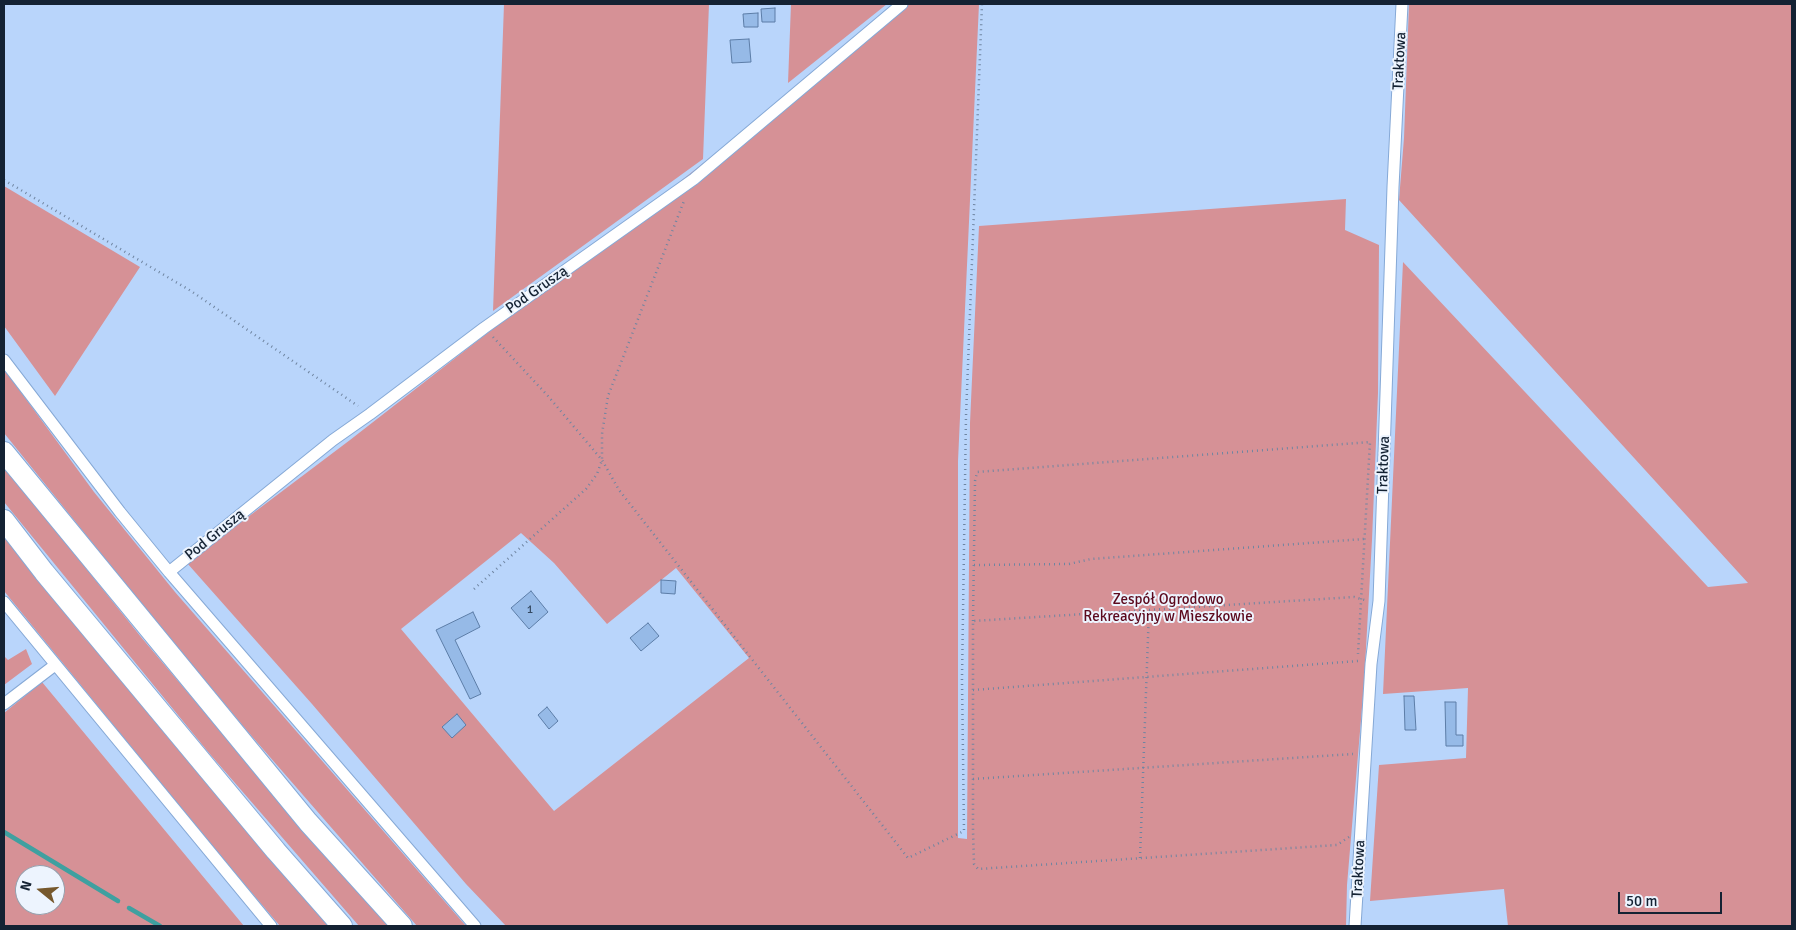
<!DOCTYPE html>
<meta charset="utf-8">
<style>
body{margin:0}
#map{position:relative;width:1796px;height:930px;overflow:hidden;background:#b9d5fb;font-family:Signika,sans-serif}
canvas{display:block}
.frame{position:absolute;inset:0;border:5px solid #142233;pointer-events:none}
.north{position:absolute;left:15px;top:865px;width:50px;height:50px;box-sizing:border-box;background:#edf4fe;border:1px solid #96a0ad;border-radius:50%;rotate:287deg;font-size:14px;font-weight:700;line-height:20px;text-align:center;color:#142233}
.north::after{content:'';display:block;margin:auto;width:18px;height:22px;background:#76582d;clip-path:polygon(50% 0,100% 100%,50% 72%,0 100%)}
.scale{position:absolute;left:1618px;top:892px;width:104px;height:22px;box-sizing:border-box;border:2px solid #142233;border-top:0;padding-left:6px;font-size:15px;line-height:18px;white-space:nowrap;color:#142233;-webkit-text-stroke:4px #edf4fe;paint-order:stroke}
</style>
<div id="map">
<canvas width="1796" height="930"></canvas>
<div class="frame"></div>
<div class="north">N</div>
<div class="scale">50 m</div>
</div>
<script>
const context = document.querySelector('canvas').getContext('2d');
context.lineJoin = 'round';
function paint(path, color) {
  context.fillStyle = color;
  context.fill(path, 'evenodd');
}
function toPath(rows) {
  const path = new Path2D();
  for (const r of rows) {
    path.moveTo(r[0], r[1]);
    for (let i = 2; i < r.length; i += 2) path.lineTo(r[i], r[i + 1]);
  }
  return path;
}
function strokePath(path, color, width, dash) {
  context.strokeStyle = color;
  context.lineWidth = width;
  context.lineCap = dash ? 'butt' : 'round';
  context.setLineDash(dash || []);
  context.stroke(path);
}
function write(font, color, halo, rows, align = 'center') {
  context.font = font + ' Signika,sans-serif';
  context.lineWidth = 4;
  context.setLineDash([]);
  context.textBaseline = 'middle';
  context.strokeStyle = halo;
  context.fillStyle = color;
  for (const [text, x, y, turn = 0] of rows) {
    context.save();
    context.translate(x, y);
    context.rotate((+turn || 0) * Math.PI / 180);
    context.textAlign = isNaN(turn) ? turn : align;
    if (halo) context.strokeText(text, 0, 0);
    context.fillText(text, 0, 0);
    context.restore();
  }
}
paint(toPath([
 [504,4,709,4,703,159,493,311],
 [791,4,887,4,788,83],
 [905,4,979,4,958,461,958,838,967,839,970,423,979,226,1346,199,1345,230,1379,245,1378,393,1372,540,1364,684,1347,885,1346,926,506,926,466,884,312,704,187,563,350,440,526,303],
 [521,533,554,563,607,624,676,568,749,658,554,811,401,629],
 [1409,4,1792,4,1792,926,1508,926,1504,889,1370,901,1379,765,1466,758,1468,688,1383,694,1403,262,1708,587,1748,583,1399,200,1404,138],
 [4,186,140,267,55,396,4,326],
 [4,369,94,492,175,592,466,926,417,926,249,733,152,617,4,433],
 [4,466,141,637,226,738,389,926,359,926,209,753,4,502],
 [4,536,170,740,331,926,280,926,208,841,4,591],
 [26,649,32,664,4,685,4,656,8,660],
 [42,682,244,926,4,926,4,713],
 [25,875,55,875,55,905,25,905]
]), '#d69196');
strokePath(toPath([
 [4,832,118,901],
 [129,908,160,926]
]), '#3fa0a0', 4.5);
const building = toPath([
 [775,8,775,22,762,22,761,9,775,8],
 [758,13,758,27,744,27,743,14,758,13],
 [749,39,751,62,732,63,730,40,749,39],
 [661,580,676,581,675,594,661,593,661,580],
 [531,591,548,612,529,629,511,608,531,591],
 [473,612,480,627,455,640,481,694,470,699,436,630,473,612],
 [648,623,659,636,641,651,630,638,648,623],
 [1404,696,1414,696,1416,730,1405,730,1404,696],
 [1445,702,1456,702,1456,735,1463,735,1463,746,1446,746,1445,702],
 [547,707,558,721,549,729,538,715,547,707],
 [457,714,466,725,452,738,442,727,457,714]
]);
paint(building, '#96bae7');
strokePath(building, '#5c7da7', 1);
const street = toPath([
 [4,360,120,512,169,572,475,926],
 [169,572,333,440,370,414,484,328,694,179,902,4],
 [4,602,271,926],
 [4,704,55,665],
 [1355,926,1371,664,1379,601,1393,187,1402,4]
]);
const highway = toPath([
 [4,452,308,822,402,926],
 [4,520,44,572,276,851,342,926]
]);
strokePath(street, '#86a9d6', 13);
strokePath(highway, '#86a9d6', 22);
strokePath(toPath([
 [4,180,191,291,358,406],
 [493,337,548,396,602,460,619,490,908,858,964,831,962,679,966,416,982,4],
 [974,565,1069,564,1091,559,1364,539],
 [474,589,586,489,597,474,602,460,602,434,608,396,684,201],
 [973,621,975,481,977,472,1370,442,1358,654],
 [973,690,1358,661],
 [973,779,1353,754],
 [1349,837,1337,845,978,869,974,864,973,830,973,621,1354,597,1368,601],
 [1140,858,1149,610]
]), '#6f85a1', 2.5, [1, 4]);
strokePath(street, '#fff', 11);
strokePath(highway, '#fff', 20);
write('12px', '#344860', null, [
 ["1",530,610]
]);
write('15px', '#142233', '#edf4fe', [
 ["Traktowa",1400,61,-87],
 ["Pod Gruszą",537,290,-35],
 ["Traktowa",1384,465,-88],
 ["Pod Gruszą",215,535,-39],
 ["Traktowa",1359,869,-87]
]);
write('15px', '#5c091d', '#edf4fe', [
 ["Zespół Ogrodowo",1168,600],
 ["Rekreacyjny w Mieszkowie",1168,617]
]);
</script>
